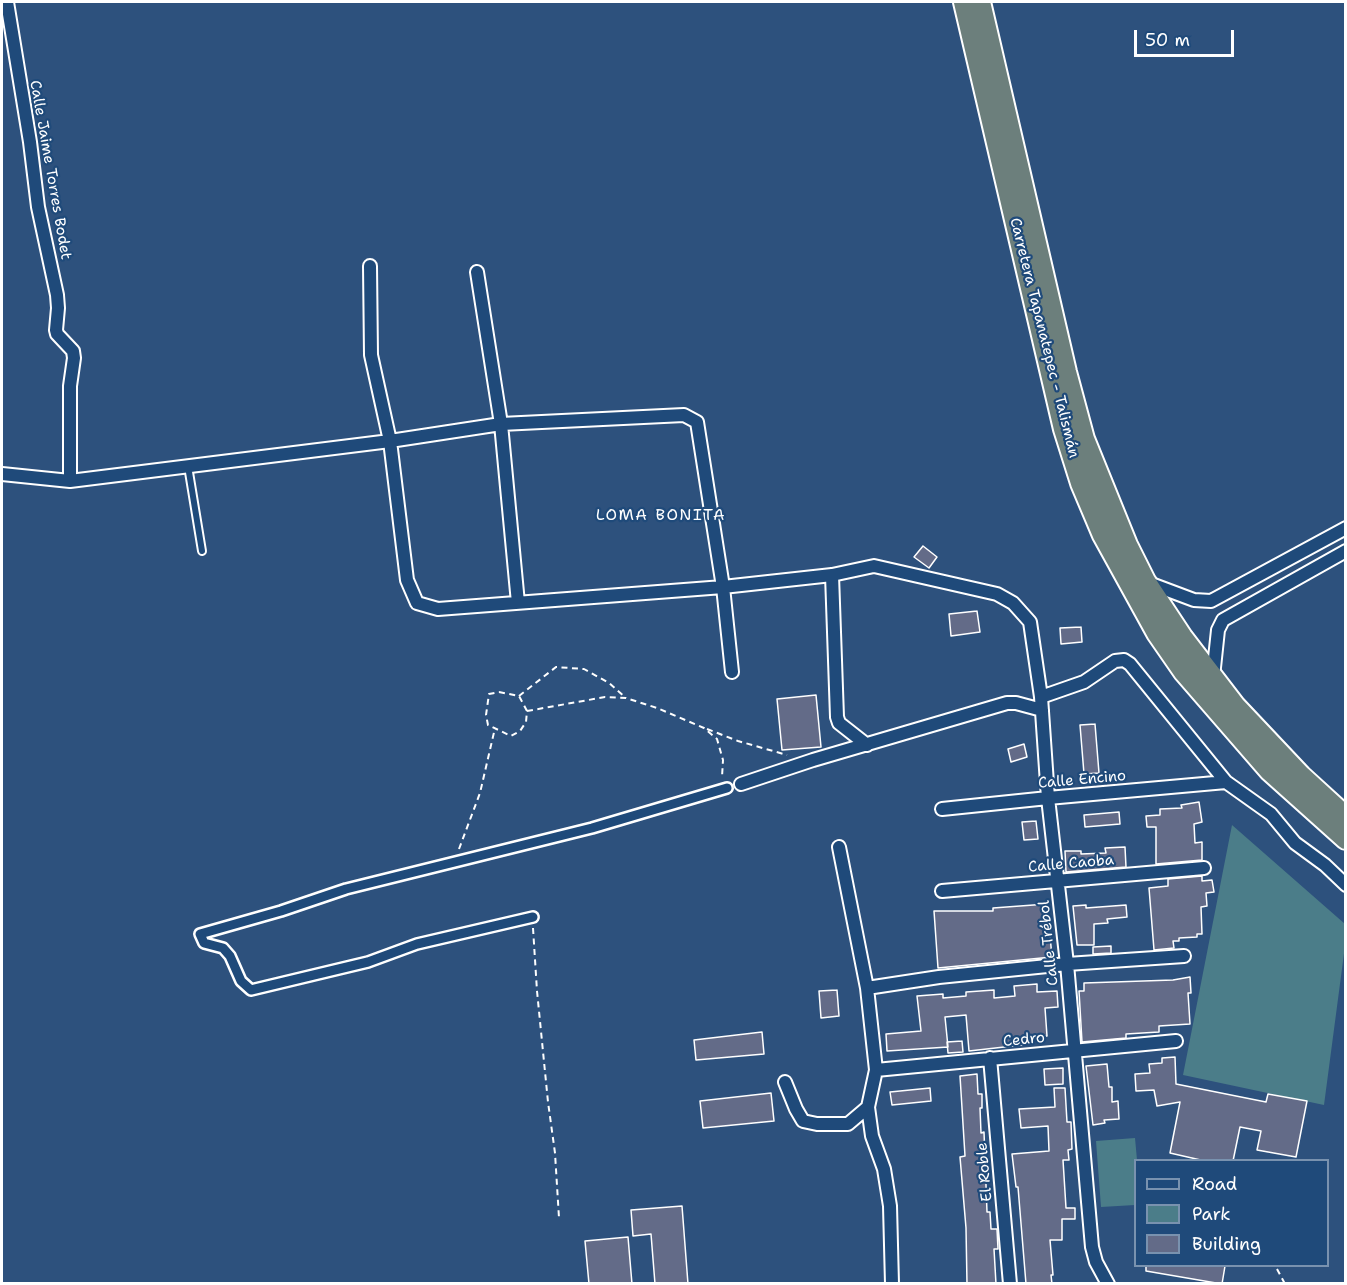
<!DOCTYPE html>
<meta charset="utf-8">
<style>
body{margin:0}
#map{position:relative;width:1347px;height:1285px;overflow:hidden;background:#2d517d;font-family:"Shantell Sans",sans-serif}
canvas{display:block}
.frame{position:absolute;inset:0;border:3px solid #fff;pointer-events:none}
.legend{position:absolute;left:1134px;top:1159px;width:195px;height:108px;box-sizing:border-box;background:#1f4a7a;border:2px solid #7992af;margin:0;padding:8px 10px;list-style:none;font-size:18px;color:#fff}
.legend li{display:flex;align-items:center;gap:12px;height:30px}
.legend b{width:30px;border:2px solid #7992af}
.scale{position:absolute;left:1134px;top:30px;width:100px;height:27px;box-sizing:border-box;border:3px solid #fff;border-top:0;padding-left:8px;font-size:18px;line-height:21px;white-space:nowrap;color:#fff;-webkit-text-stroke:4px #1f4a7a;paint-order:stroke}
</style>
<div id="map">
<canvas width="1347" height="1285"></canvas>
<div class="frame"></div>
<ul class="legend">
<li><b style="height:8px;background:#1f4a7a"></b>Road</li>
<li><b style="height:16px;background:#4b7d89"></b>Park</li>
<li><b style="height:16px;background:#636b88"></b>Building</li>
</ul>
<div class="scale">50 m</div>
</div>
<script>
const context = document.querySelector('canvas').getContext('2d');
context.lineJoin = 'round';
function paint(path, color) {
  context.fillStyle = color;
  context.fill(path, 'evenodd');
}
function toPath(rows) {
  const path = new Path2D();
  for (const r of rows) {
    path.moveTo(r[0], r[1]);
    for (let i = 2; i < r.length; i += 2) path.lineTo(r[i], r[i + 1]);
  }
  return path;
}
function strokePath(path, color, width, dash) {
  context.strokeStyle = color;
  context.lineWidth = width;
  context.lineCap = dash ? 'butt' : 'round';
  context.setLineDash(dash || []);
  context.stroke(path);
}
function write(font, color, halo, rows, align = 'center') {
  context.font = font + ' "Shantell Sans",sans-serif';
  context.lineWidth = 4.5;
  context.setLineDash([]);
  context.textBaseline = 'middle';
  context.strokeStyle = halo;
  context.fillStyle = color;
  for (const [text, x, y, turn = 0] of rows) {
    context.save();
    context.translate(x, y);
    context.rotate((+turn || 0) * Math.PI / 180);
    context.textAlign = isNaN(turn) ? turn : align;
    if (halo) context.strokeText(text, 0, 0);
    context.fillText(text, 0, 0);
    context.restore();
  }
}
paint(toPath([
 [1232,825,1345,924,1345,946,1324,1105,1183,1075],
 [1135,1138,1137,1160,1135,1205,1101,1207,1096,1141]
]), '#4b7d89');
const building = toPath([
 [923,546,937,557,929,568,914,557,923,546],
 [977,611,980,632,951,636,949,614,977,611],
 [1081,627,1082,642,1061,644,1060,628,1081,627],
 [816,695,821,747,782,750,777,699,816,695],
 [1095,724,1099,773,1084,774,1080,725,1095,724],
 [1024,744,1027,757,1011,762,1008,749,1024,744],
 [1199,802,1202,822,1194,824,1195,843,1202,842,1202,860,1156,864,1156,827,1147,827,1146,816,1160,815,1160,809,1182,808,1181,805,1199,802],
 [1119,812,1120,824,1085,827,1084,815,1119,812],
 [1036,821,1038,839,1024,840,1022,822,1036,821],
 [1125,847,1126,867,1066,872,1065,851,1081,851,1081,854,1106,853,1105,848,1125,847],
 [1202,876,1202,881,1212,880,1214,892,1206,893,1207,906,1201,907,1202,934,1197,934,1197,937,1179,938,1179,941,1173,941,1174,948,1154,950,1149,888,1168,886,1168,879,1202,876],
 [1047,904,1052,957,938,968,934,911,993,911,993,908,1047,904],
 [1086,905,1086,908,1126,905,1127,917,1107,919,1108,923,1094,924,1094,945,1077,945,1073,906,1086,905],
 [1111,946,1111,953,1093,954,1093,947,1111,946],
 [1190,977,1191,993,1188,993,1190,1024,1159,1026,1159,1032,1126,1034,1126,1038,1082,1042,1079,991,1084,991,1084,983,1173,980,1190,977],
 [1037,984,1037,992,1057,991,1058,1007,1045,1008,1047,1036,1022,1038,1022,1045,969,1051,966,1015,945,1017,948,1047,887,1051,886,1034,921,1031,917,996,943,994,943,998,966,996,966,992,994,990,994,998,1015,996,1014,986,1037,984],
 [837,990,839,1016,821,1018,819,991,837,990],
 [762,1032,764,1054,696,1060,694,1040,762,1032],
 [962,1041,963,1052,948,1053,947,1042,962,1041],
 [1175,1057,1176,1084,1266,1102,1268,1094,1307,1101,1296,1157,1257,1150,1261,1131,1240,1127,1233,1161,1205,1161,1170,1153,1180,1102,1157,1106,1154,1090,1136,1091,1135,1074,1150,1073,1149,1064,1162,1063,1162,1058,1175,1057],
 [1107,1064,1109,1087,1112,1087,1112,1102,1118,1101,1119,1119,1104,1120,1105,1123,1093,1125,1086,1066,1107,1064],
 [1063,1068,1063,1084,1045,1085,1044,1069,1063,1068],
 [977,1074,978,1094,982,1094,982,1108,980,1108,981,1133,984,1132,987,1212,990,1212,991,1229,997,1229,998,1249,994,1249,996,1284,967,1284,966,1228,960,1157,965,1156,960,1076,977,1074],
 [930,1088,931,1101,892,1105,890,1092,930,1088],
 [1054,1088,1065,1088,1067,1122,1071,1122,1072,1149,1068,1150,1069,1160,1063,1160,1066,1208,1075,1208,1075,1219,1062,1219,1062,1240,1050,1240,1053,1275,1051,1275,1052,1284,1026,1284,1018,1187,1016,1187,1012,1154,1049,1151,1048,1126,1021,1128,1019,1109,1055,1107,1054,1088],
 [771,1093,774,1121,703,1128,700,1101,771,1093],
 [682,1206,688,1284,655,1284,651,1234,633,1236,631,1210,682,1206],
 [628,1237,632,1284,589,1284,585,1241,628,1237],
 [1146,1266,1225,1266,1222,1284,1146,1271,1146,1266]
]);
paint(building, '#636b88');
strokePath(building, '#fff', 1.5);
const service = toPath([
 [188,466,202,551]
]);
const pedestrian = toPath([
 [533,917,417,944,368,962,251,990,241,981,230,956,223,948,204,943,200,934,281,911,346,889,592,828,727,788]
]);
const minor = toPath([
 [7,2,30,142,38,207,57,295,58,308,56,330,57,334,73,351,74,358,70,386,70,481],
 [370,266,371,355,390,441,407,580,417,603,438,609,723,587,832,575,874,566,997,594,1013,603,1030,622,1041,697,1048,798,1067,964,1092,1247,1096,1262,1108,1284],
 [477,272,501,424,518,603],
 [2,474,70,481,390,441,501,424,684,415,697,422,723,587,732,672],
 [832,575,837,717,839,723,867,745],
 [1146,582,1194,600,1211,601,1346,528],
 [1213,677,1218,630,1223,620,1346,551],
 [1041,697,1084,682,1115,661,1124,660,1130,664,1226,782,1271,814,1295,843,1325,865,1346,885],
 [741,784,813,760,1007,703,1016,703,1042,710],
 [942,809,1048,798,1226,782],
 [839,847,867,988,876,1070,868,1107,872,1136,884,1169,890,1206,892,1284],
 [942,891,1204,868],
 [867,988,939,977,1067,964,1184,956],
 [990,1058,1010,1284],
 [876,1070,1176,1041],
 [785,1082,796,1109,803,1121,817,1124,848,1124,868,1107]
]);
const trunk = toPath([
 [964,2,1064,429,1081,483,1103,535,1157,633,1184,672,1269,770,1346,839],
 [980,2,1066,372,1084,439,1127,545,1145,581,1182,637,1235,706,1301,776,1346,817]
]);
strokePath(service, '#fff', 10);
strokePath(pedestrian, '#fff', 14);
strokePath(minor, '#fff', 16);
strokePath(trunk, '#fff', 24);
strokePath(toPath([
 [499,692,519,696,527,711,526,722,520,731,511,736,488,725,486,715,489,694,499,692],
 [519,696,556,667,584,669,609,683,626,698],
 [527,711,605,697,626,698,657,708,704,728,717,739,723,760,722,777],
 [707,729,738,741,787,755],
 [459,849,480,793,495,728],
 [533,928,537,991,548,1102,555,1153,559,1218],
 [1277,1269,1285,1284]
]), '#fff', 2, [6, 4.5]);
strokePath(service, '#1f4a7a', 6);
strokePath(pedestrian, '#1f4a7a', 9);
strokePath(minor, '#1f4a7a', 12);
strokePath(trunk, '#6c7f7c', 20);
write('15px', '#fff', '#1f4a7a', [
 ["Calle Jaime Torres Bodet",50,170,80],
 ["Carretera Tapanatepec - Talismán",1044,338,76],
 ["Calle Encino",1082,780,-5],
 ["Calle Caoba",1071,864,-5],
 ["Calle Trébol",1049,943,-96],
 ["Cedro",1024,1040,-6],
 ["El Roble",985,1172,-95]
]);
context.letterSpacing = '1.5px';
write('16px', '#fff', '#1f4a7a', [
 ["LOMA BONITA",661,516]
]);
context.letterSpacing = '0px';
</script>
